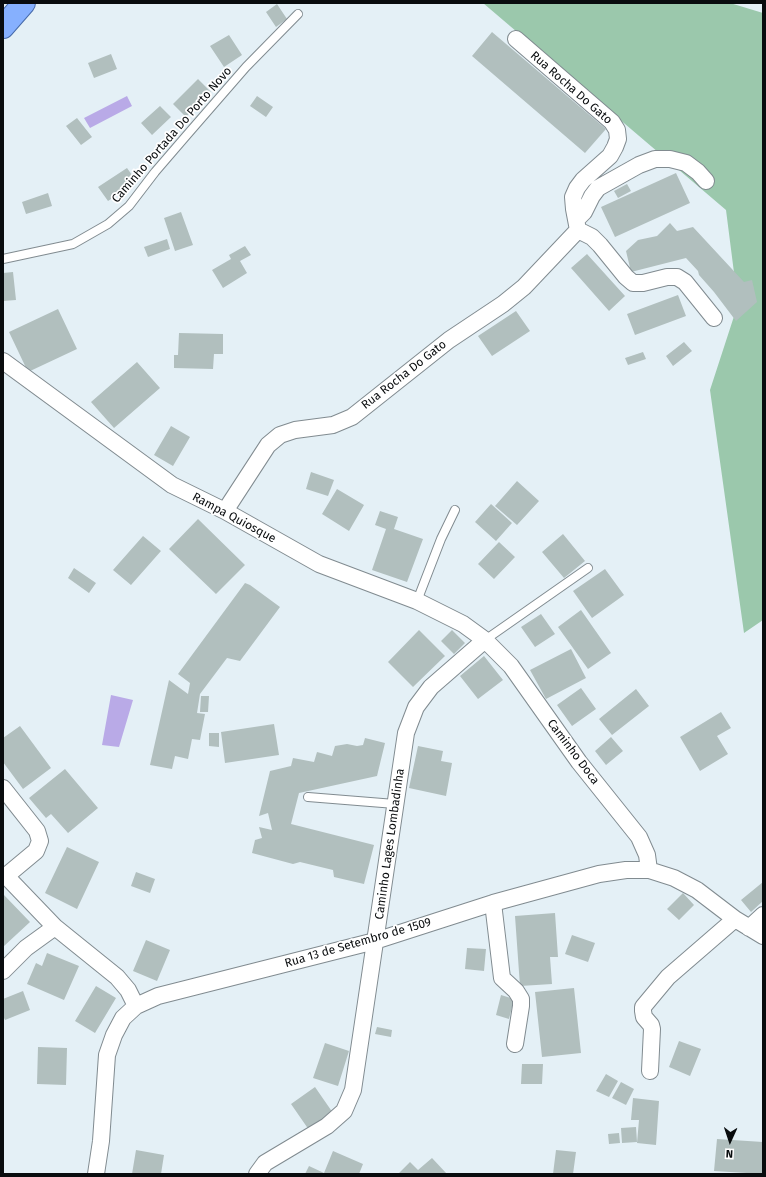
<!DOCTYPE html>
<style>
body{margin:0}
#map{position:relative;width:766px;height:1177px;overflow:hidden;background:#e4f0f6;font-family:"Fira Sans",sans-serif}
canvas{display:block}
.frame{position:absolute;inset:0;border:4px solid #090c0e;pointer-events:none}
.north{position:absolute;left:710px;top:1121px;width:40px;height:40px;-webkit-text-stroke:3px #fff;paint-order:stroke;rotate:183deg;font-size:11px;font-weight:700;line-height:16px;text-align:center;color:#090c0e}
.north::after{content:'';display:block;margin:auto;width:14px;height:18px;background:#090c0e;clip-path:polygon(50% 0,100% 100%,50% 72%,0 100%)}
</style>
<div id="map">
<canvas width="766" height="1177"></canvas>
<div class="frame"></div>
<div class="north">N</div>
</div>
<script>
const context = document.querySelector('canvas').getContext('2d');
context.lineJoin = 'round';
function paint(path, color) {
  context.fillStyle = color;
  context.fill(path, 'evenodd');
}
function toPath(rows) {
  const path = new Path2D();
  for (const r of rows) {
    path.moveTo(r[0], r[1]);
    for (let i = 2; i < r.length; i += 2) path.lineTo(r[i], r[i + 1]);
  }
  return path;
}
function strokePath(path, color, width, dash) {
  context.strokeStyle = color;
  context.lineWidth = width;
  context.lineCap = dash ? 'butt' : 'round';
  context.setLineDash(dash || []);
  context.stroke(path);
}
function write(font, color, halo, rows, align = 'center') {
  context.font = font + ' "Fira Sans",sans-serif';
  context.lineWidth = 3.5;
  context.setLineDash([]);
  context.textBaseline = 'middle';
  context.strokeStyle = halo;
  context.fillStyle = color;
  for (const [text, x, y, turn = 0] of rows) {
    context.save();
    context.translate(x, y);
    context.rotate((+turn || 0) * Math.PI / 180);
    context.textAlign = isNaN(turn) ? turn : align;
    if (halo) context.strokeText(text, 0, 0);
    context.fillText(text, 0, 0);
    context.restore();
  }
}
paint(toPath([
 [483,3,730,3,763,13,763,620,744,633,710,390,738,304,726,210]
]), '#9bc8ac');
paint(toPath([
 [127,96,132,106,90,128,84,118],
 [111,695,133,700,119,747,102,745]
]), '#b9aae7');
paint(toPath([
 [277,4,287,19,276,27,266,12],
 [492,32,606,129,585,153,472,56],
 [229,35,242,55,224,67,210,46],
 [111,54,117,69,94,78,88,63],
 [198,79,211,92,186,117,173,104],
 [257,96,273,107,266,117,250,106],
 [160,106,171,117,152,135,141,123],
 [77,118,92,137,81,145,66,126],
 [127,168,137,182,108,201,98,187],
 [676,173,690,203,615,237,601,207],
 [627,184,631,191,618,198,614,191],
 [48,193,52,206,26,214,22,202],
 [181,212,193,245,175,251,164,218],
 [670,223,677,231,693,227,744,282,752,280,757,302,736,321,714,292,699,275,698,271,686,258,631,272,626,251,638,240,657,236],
 [167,239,170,249,148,257,144,247],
 [245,246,251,255,240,261,247,273,223,288,212,270,231,259,229,255],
 [587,254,625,296,609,311,571,268],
 [13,272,16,300,3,301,3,273],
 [678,295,686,316,635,335,627,314],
 [58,309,77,349,28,372,9,332],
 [516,311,530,331,492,356,478,336],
 [179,333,223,334,223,354,214,354,213,369,174,368,174,355,178,355],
 [684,342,692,351,673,366,666,356],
 [643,352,646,359,628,365,625,358],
 [137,362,160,388,114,428,91,402],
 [171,426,190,437,173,466,154,455],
 [311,472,334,480,328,496,306,489],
 [517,481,539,501,517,525,495,506],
 [337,489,364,505,349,531,322,514],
 [491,504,512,523,496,541,475,522],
 [380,511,398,517,394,529,423,539,407,582,372,570,386,529,375,525],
 [198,519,245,565,216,594,169,549],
 [563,534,585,561,564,578,542,552],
 [143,536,161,551,131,585,113,570],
 [499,542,515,557,494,579,478,564],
 [74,568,96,583,89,593,68,578],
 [605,569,624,595,592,618,573,591],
 [245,583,250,585,280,607,240,661,227,658,200,694,197,713,205,714,200,740,192,739,188,759,175,756,172,769,150,765,169,680,188,694,190,683,178,674],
 [581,610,611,653,588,669,558,627],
 [541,614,555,634,535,647,521,627],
 [419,630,445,656,413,687,388,662],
 [452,630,465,643,454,654,441,641],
 [571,649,586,678,546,699,530,670],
 [484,656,503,680,478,699,460,676],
 [581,688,596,709,572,726,557,705],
 [636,689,649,706,612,735,599,719],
 [201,696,209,696,208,712,200,712],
 [721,712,731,728,717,736,728,754,700,771,680,737],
 [274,724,279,755,225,763,221,732],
 [20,726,51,768,23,789,3,762,3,738],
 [209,733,219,733,219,747,209,746],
 [611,737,623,751,606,765,595,751],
 [365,738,385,743,377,776,299,793,291,824,374,845,364,884,334,877,333,870,300,862,293,864,252,853,255,840,262,838,259,827,272,830,268,813,259,816,270,771,291,766,293,758,314,762,317,752,332,756,335,746,347,744,357,746,363,745],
 [418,746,443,751,441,761,452,763,446,796,409,788],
 [65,769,98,808,68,833,51,814,46,818,29,798],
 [67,847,99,862,77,909,45,893],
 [136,872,155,879,150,893,131,886],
 [763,882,763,901,751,912,741,900],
 [683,893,694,905,679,920,667,909],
 [3,895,4,895,30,922,3,947],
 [555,913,558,957,550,957,552,984,520,986,515,916],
 [572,935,595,943,588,962,565,954],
 [146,940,170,950,157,981,133,971],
 [467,948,486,949,484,971,465,969],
 [47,953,79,966,64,1000,27,984,36,963,42,966],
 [96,986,116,998,95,1033,75,1021],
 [574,988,581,1053,542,1057,535,992],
 [23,991,30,1010,5,1020,3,1016,3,999],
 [501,995,514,999,509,1019,496,1015],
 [377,1027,392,1030,391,1037,375,1034],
 [679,1041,701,1049,690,1076,669,1067],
 [325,1043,349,1051,338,1086,313,1078],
 [38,1047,67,1048,66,1085,37,1084],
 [522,1064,543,1064,542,1084,521,1084],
 [606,1074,618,1081,609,1097,596,1091],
 [621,1082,634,1089,626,1105,612,1098],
 [315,1087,333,1113,309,1130,291,1104],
 [633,1098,659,1101,656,1145,637,1143,639,1120,631,1120],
 [636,1127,637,1142,622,1143,621,1128],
 [619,1133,620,1143,609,1144,608,1134],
 [717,1139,763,1142,763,1174,714,1171],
 [136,1150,164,1155,161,1174,132,1174],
 [556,1150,576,1152,573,1174,553,1174],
 [333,1151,363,1164,359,1174,305,1174,309,1166,324,1173],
 [432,1158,447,1174,398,1174,410,1162,418,1170]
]), '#b1bfbe');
const service = toPath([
 [3,259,73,244,108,224,129,206,155,172,186,136,246,67,298,14],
 [417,601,441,539,455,510],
 [485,640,588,568],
 [308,797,395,804]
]);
const minor = toPath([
 [516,39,612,122,617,130,618,139,615,147,610,156,583,180,577,188,573,197,574,209,578,230],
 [576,220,584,212,592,196,598,188,639,165,655,159,670,159,686,163,698,172,706,181],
 [578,230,592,237,600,245,626,277,633,283,643,283,667,277,677,277,685,282,714,318],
 [3,361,172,485,225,511,319,564,417,601,463,624,485,640,511,666,579,762,639,837,647,855,649,870],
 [225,511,268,445,280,435,295,430,333,425,352,417,449,340,503,304,524,287,578,230],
 [3,788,37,831,40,841,36,851,6,876],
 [3,877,6,876,55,927,117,977,128,990,136,1006],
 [493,903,502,978,516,991,521,999,521,1006,515,1044],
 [749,928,763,915],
 [3,971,26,948,55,927],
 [650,1071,652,1029,651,1025,644,1017,643,1011,643,1007,668,977,735,919],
 [96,1174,101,1141,107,1055,114,1035,123,1018,136,1006,158,996,375,941,493,903,599,874,626,870,649,870,674,878,697,890,735,919,763,936],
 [257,1174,265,1163,327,1126,344,1111,353,1090,406,733,416,707,431,687,485,640]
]);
const trunk = toPath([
 [3,27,24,3]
]);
strokePath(service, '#818b90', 10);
strokePath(minor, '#818b90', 18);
strokePath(trunk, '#466aa9', 24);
strokePath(service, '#fff', 8);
strokePath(minor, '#fff', 16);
strokePath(trunk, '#86b0fe', 22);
write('12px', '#090c0e', '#fff', [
 ["Rua Rocha Do Gato",571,88,41],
 ["Caminho Portada Do Porto Novo",172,135,-49],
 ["Rua Rocha Do Gato",404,375,-38],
 ["Rampa Quiosque",234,518,28],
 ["Caminho Doca",573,752,53],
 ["Caminho Lages Lombadinha",390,844,-82],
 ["Rua 13 de Setembro de 1509",358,943,-16]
]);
</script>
